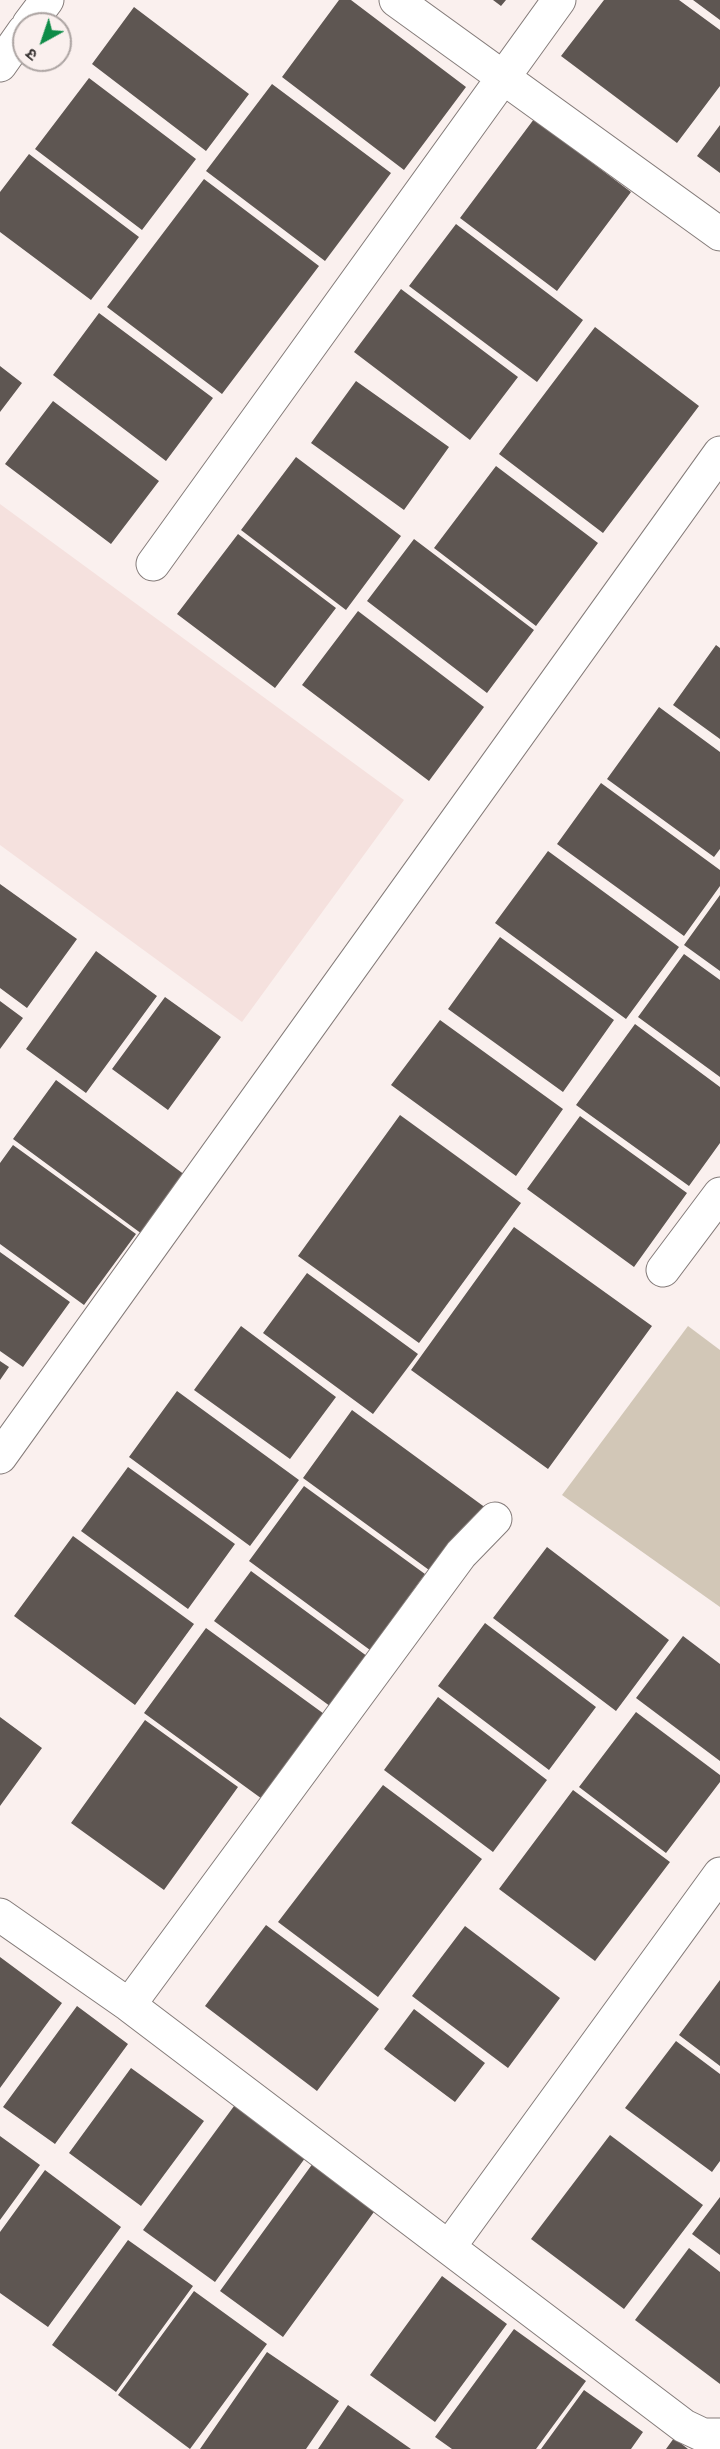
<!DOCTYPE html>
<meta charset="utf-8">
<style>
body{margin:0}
#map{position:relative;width:720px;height:2449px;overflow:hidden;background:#faf0ee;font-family:"Varela Round","Noto Sans Devanagari",sans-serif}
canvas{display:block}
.north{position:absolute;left:12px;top:12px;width:60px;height:60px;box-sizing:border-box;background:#faf0ee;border:2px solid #aca4a2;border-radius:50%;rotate:220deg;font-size:16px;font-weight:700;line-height:24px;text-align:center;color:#363231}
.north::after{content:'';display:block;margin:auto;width:21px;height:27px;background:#0e8c48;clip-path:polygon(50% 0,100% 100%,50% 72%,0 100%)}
</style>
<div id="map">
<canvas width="720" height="2449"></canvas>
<div class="north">उ</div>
</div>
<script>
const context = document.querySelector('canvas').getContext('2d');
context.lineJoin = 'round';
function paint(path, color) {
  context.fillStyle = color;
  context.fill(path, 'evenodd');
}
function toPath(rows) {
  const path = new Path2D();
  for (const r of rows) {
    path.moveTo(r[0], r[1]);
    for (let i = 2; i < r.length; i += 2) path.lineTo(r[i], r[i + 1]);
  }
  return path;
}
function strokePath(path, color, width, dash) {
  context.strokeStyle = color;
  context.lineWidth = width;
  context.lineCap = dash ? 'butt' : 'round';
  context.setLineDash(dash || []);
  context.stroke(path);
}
paint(toPath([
 [0,504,404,800,242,1022,0,845]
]), '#f5e1de');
paint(toPath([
 [688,1326,720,1350,720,1607,562,1495]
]), '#d2c7b7');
paint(toPath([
 [339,0,351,0,466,87,404,170,282,77],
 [493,0,506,0,501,6],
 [604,0,679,0,720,30,720,86,677,143,561,56],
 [693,0,720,0,720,20],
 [134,7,249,94,206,151,92,64],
 [89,78,196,159,142,230,35,149],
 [272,84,391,173,325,261,206,171],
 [534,119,631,192,557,291,460,218],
 [720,125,720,173,697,156],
 [29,154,139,237,91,300,0,232,0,192],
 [204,179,319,266,222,394,107,307],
 [456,224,583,320,537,382,409,286],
 [401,289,518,377,470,440,354,352],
 [99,313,213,398,166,461,53,375],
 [595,327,699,406,603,533,499,454],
 [0,366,22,383,0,412],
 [356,381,449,447,404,510,311,443],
 [53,401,159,481,111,544,5,464],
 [296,457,401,536,346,610,241,530],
 [496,466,598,543,536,626,434,548],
 [238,534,336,608,275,688,177,614],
 [414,539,534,630,487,693,367,601],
 [358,611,484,707,429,781,302,685],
 [716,645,720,648,720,739,673,705],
 [659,707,720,752,720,849,714,857,607,779],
 [601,783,720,870,720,886,684,936,557,844],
 [548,851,679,947,626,1019,495,923],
 [0,884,77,939,27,1008,0,988],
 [720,895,720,971,684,945],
 [500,937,614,1020,563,1092,448,1009],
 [96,951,157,996,86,1093,26,1049],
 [684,954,720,980,720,1077,638,1017],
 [165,997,221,1037,168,1110,112,1069],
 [0,1001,23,1018,0,1049],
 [440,1020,563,1109,516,1176,391,1085],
 [635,1024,720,1087,720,1143,689,1186,576,1105],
 [56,1080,185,1175,142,1234,13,1139],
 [400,1115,521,1203,419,1343,298,1256],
 [580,1116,687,1193,634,1267,527,1189],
 [13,1145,136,1234,84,1305,0,1244,0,1163],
 [514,1227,652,1326,548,1469,411,1370],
 [0,1252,70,1302,23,1367,0,1351],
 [307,1273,418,1354,373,1414,263,1333],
 [241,1326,336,1397,290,1459,194,1390],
 [0,1361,9,1367,0,1380],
 [177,1391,299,1480,250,1546,129,1457],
 [352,1410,490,1511,440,1578,303,1478],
 [128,1467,235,1544,188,1609,81,1531],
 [304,1486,425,1574,370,1650,249,1561],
 [73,1536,194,1624,135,1705,14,1616],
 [547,1547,669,1640,616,1711,493,1618],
 [251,1571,375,1662,338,1712,214,1621],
 [485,1623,596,1707,549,1770,438,1686],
 [206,1628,331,1719,269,1804,144,1713],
 [683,1636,720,1664,720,1761,636,1698],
 [438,1697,547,1780,493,1852,384,1770],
 [636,1712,720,1775,720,1782,666,1853,579,1787],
 [0,1717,42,1748,0,1806],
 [145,1720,238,1787,164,1890,71,1823],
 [383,1785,482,1859,378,1997,278,1922],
 [573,1790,670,1862,595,1961,499,1889],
 [266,1925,379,2009,317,2091,205,2006],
 [465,1926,560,1998,508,2068,412,1996],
 [0,1957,62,2003,0,2088],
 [720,1980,720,2066,679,2035],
 [77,2006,128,2044,55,2144,3,2107],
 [414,2009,485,2063,455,2102,384,2049],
 [676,2041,720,2074,720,2161,712,2172,625,2108],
 [131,2068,204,2121,141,2206,69,2153],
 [237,2102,308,2154,215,2282,143,2230],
 [610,2135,703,2205,624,2309,531,2239],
 [0,2136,40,2165,0,2220],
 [316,2159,379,2205,283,2337,220,2291],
 [45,2170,121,2227,48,2327,0,2293,0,2232],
 [720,2197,720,2255,692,2234],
 [128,2240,193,2286,116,2392,52,2345],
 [689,2248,720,2272,720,2384,635,2320],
 [442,2276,507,2324,435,2422,370,2375],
 [194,2291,267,2344,190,2449,118,2395],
 [514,2329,586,2381,536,2449,452,2449,435,2437],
 [267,2352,339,2401,306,2449,200,2449],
 [584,2390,643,2432,631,2449,541,2449],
 [348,2405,411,2449,318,2449],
 [674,2438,688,2449,666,2449]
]), '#5e5652');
const minor = toPath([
 [396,0,720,234],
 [29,24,47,0],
 [0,65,24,31],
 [153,564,559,0],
 [663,1270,720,1194],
 [0,1457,720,453],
 [0,1915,129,2005,684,2426,703,2435,720,2435],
 [129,2005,461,1554,495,1519],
 [449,2247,720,1874]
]);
strokePath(minor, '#847b79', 35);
strokePath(minor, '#fff', 33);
</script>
